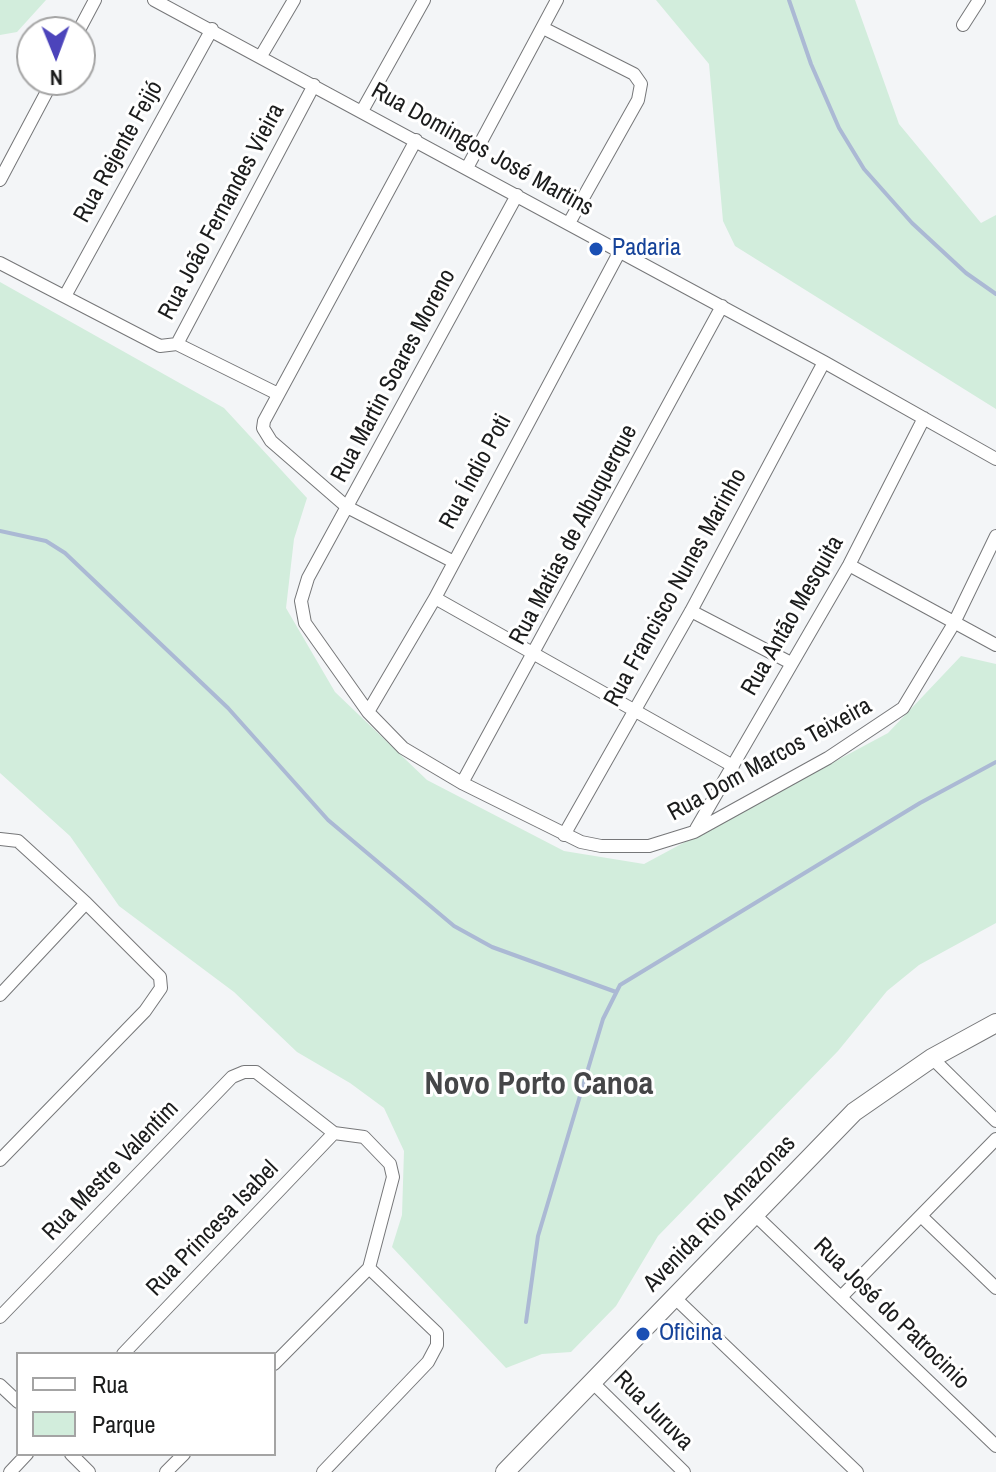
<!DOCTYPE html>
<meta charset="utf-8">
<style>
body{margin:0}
#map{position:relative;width:996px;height:1472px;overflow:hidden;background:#f3f5f7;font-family:"Archivo Narrow",sans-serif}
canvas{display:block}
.legend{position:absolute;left:16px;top:1352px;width:260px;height:104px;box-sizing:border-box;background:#fff;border:2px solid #a4a4a4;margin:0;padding:10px 14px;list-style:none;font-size:24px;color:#1b1c1c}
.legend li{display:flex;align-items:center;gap:16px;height:40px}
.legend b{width:40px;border:2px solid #a4a4a4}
.north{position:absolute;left:16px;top:16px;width:80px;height:80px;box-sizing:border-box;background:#fff;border:2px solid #a4a4a4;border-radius:50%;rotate:179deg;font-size:22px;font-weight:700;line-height:32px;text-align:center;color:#1b1c1c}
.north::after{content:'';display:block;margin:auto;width:28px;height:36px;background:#4c44bb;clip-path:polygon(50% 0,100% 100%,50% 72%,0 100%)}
</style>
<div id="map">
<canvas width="996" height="1472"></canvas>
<ul class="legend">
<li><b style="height:10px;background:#fff"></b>Rua</li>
<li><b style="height:22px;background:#d2eddc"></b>Parque</li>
</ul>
<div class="north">N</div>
</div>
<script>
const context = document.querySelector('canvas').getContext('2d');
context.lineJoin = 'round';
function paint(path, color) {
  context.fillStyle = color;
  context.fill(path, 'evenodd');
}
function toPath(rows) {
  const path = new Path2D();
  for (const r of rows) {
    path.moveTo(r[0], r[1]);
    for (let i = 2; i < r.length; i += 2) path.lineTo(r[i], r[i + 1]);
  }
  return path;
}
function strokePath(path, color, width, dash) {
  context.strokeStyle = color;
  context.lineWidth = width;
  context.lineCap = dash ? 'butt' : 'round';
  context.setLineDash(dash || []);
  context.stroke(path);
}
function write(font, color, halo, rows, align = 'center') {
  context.font = font + ' "Archivo Narrow",sans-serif';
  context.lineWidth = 6;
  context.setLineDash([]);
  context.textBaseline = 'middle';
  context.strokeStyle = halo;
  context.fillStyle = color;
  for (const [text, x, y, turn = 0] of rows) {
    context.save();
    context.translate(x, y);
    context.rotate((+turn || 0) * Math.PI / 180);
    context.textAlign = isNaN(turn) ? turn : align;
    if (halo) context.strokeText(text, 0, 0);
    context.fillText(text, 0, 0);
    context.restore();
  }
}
paint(toPath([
 [0,0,46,0,17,32,0,35],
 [656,0,855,0,899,124,981,223,996,215,996,409,735,246,723,221,709,64],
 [0,282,224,408,307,498,294,539,286,608,335,692,427,780,564,851,644,864,888,733,961,656,996,664,996,923,919,965,887,991,838,1051,658,1236,616,1306,571,1352,542,1354,506,1368,392,1247,402,1215,404,1151,384,1108,350,1083,297,1052,234,992,119,906,70,836,0,773]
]), '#d2eddc');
strokePath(toPath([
 [789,0,811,64,839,128,864,169,912,223,966,273,996,294],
 [0,531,46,541,65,553,228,708,328,820,454,926,492,947,616,992],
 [526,1322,538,1236,603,1019,620,985,920,803,996,762]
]), '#abb9d4', 4);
const street = toPath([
 [154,0,824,362,996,459],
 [963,25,979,0],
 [543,28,634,74,641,84,638,100,569,223],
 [78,32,95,0],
 [261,56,294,0],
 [362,111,424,0],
 [416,140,264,421,263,428,271,441,347,507,454,562],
 [467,168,557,0],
 [0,180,53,80],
 [517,195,308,578,301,601,305,623,368,712,403,748,462,783,581,842,601,846,649,846,694,832,828,758,903,708,953,625,996,536],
 [0,263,160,346,177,344,314,85],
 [65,296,212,29],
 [177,344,278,394],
 [849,565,996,645],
 [435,598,733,766],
 [691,611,791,663],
 [368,712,435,598,620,251],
 [462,783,722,306],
 [696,829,849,565,924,418],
 [564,835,691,611,824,362],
 [0,839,18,841,86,903,160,977,161,988,145,1011,0,1160],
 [0,995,86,903],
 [932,1058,996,1121],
 [754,1214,996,1446],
 [921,1216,996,1288],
 [842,1296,996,1139],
 [674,1297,857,1472],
 [0,1317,232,1077,244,1072,256,1072,334,1133,364,1137,390,1164,393,1177,369,1268,437,1333,437,1345,428,1362,323,1472],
 [123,1354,334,1133],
 [274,1364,369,1268],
 [592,1382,684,1472],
 [0,1385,18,1402],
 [71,1454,89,1472],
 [10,1472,27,1454],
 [166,1472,184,1454]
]);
const secondary = toPath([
 [505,1472,854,1112,932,1058,996,1023]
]);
strokePath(street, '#767779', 14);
strokePath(secondary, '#767779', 20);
strokePath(street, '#fff', 12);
strokePath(secondary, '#fff', 18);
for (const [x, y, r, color] of [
 [596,249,8,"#1a4fb4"],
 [643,1334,8,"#1a4fb4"]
]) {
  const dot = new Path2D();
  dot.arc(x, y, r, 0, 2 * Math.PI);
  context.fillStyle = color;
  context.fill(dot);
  strokePath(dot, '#fff', 3);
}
write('24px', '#1b1c1c', '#fff', [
 ["Rua Domingos José Martins",482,150,29],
 ["Rua Rejente Feijó",119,152,-61],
 ["Rua João Fernandes Vieira",222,212,-62],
 ["Rua Martin Soares Moreno",394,376,-62],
 ["Rua Índio Poti",476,472,-62],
 ["Rua Matias de Albuquerque",574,535,-62],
 ["Rua Francisco Nunes Marinho",676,588,-61],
 ["Rua Antão Mesquita",793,616,-60],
 ["Rua Dom Marcos Teixeira",770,760,-29],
 ["Rua Mestre Valentim",111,1171,-46],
 ["Avenida Rio Amazonas",720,1214,-46],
 ["Rua Princesa Isabel",213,1229,-46],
 ["Rua José do Patrocinio",891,1314,44],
 ["Rua Juruva",653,1411,45]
]);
write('24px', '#164399', '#fff', [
 ["Padaria",612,249],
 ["Oficina",659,1334]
], 'left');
write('bold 32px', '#454648', '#fff', [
 ["Novo Porto Canoa",539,1085]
]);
</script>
